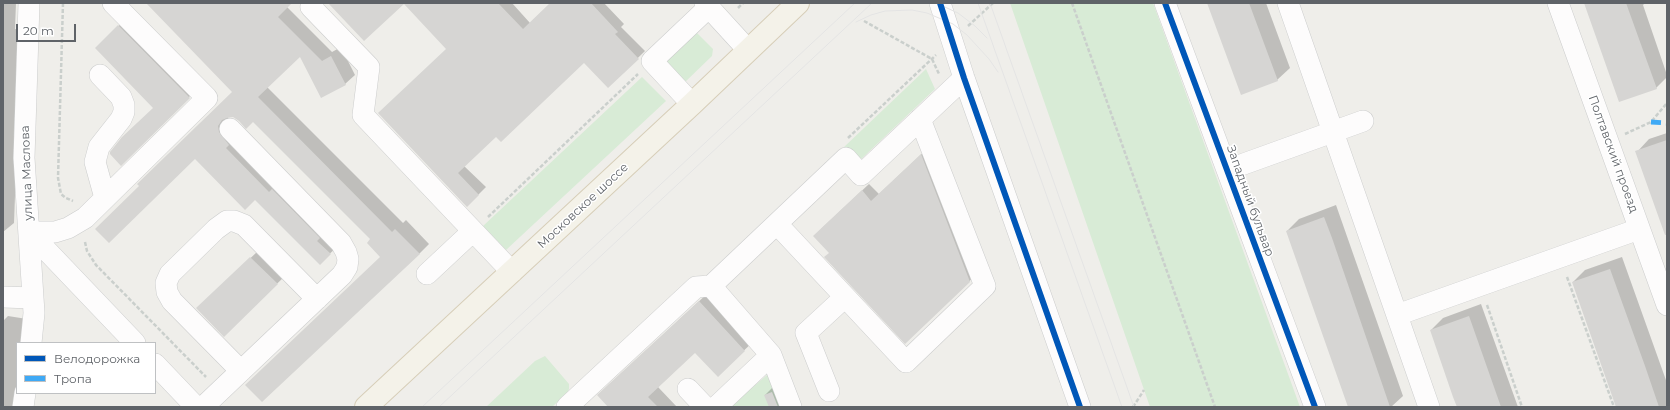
<!DOCTYPE html>
<meta charset="utf-8">
<style>
body{margin:0}
#map{position:relative;width:1670px;height:410px;overflow:hidden;background:#efeeea;font-family:Montserrat,sans-serif}
canvas{display:block}
.frame{position:absolute;inset:0;border:4px solid #5f6368;pointer-events:none}
.legend{position:absolute;left:16px;top:342px;width:140px;height:52px;box-sizing:border-box;background:#fff;border:1px solid #bfc1c3;margin:0;padding:5px 7px;list-style:none;font-size:12px;color:#5f6368}
.legend li{display:flex;align-items:center;gap:8px;height:20px}
.legend b{width:20px;border:1px solid #bfc1c3}
.scale{position:absolute;left:16px;top:24px;width:60px;height:18px;box-sizing:border-box;border:2px solid #5f6368;border-top:0;padding-left:5px;font-size:12px;line-height:14px;white-space:nowrap;color:#5f6368;-webkit-text-stroke:3px #fff;paint-order:stroke}
</style>
<div id="map">
<canvas width="1670" height="410"></canvas>
<div class="frame"></div>
<ul class="legend">
<li><b style="height:5px;background:#0057b8"></b>Велодорожка</li>
<li><b style="height:5px;background:#3fa9f5"></b>Тропа</li>
</ul>
<div class="scale">20 m</div>
</div>
<script>
const context = document.querySelector('canvas').getContext('2d');
context.lineJoin = 'round';
function paint(path, color) {
  context.fillStyle = color;
  context.fill(path, 'evenodd');
}
function toPath(rows) {
  const path = new Path2D();
  for (const r of rows) {
    path.moveTo(r[0], r[1]);
    for (let i = 2; i < r.length; i += 2) path.lineTo(r[i], r[i + 1]);
  }
  return path;
}
function strokePath(path, color, width, dash) {
  context.strokeStyle = color;
  context.lineWidth = width;
  context.lineCap = dash ? 'butt' : 'round';
  context.setLineDash(dash || []);
  context.stroke(path);
}
function write(font, color, halo, rows, align = 'center') {
  context.font = font + ' Montserrat,sans-serif';
  context.lineWidth = 3;
  context.setLineDash([]);
  context.textBaseline = 'middle';
  context.strokeStyle = halo;
  context.fillStyle = color;
  for (const [text, x, y, turn = 0] of rows) {
    context.save();
    context.translate(x, y);
    context.rotate((+turn || 0) * Math.PI / 180);
    context.textAlign = isNaN(turn) ? turn : align;
    if (halo) context.strokeText(text, 0, 0);
    context.fillText(text, 0, 0);
    context.restore();
  }
}
paint(toPath([
 [1010,3,1153,3,1300,407,1150,407],
 [693,29,713,49,712,56,683,84,660,60],
 [926,69,935,89,858,162,844,147],
 [642,77,666,101,506,250,483,226],
 [545,356,569,384,569,389,567,393,552,407,486,407,535,361],
 [772,374,795,407,729,407,767,375]
]), '#d8ebd6');
paint(toPath([
 [3,3,16,3,15,29,21,30,14,223,3,232],
 [148,3,291,3,287,7,332,52,341,47,355,75,345,84,300,55,267,87,403,223,406,220,429,244,419,254,381,257,372,239,253,120,228,116,228,122,340,244,320,263,255,199,195,157,233,92],
 [404,3,512,3,530,23,551,3,604,3,624,24,621,27,645,51,608,87,584,62,496,135,464,166,486,187,467,206,379,113,447,49],
 [1208,3,1266,3,1290,68,1277,80],
 [1585,3,1645,3,1643,5,1667,75,1667,77,1656,88],
 [129,16,199,87,121,165,154,108,96,48],
 [1667,133,1667,238,1637,152,1649,139],
 [928,148,977,274,905,342,830,252,821,229,869,184,879,194],
 [1336,205,1403,396,1391,407,1349,407,1287,231,1299,219],
 [258,251,284,277,224,335,205,301],
 [1622,257,1667,383,1667,407,1617,407,1573,282,1585,270],
 [709,292,754,341,718,375,695,352,658,387,677,407,609,407,608,386],
 [1481,304,1518,407,1458,407,1431,330,1443,318],
 [8,316,27,319,24,343,17,343,16,407,3,407,3,321],
 [779,385,789,407,770,407,765,395,772,388]
]), '#0003');
paint(toPath([
 [146,3,292,3,278,17,322,61,331,56,346,85,321,98,300,57,258,97,392,232,395,229,420,254,262,402,245,385,380,257,367,243,370,239,253,122,246,129,239,121,233,117,227,118,222,120,218,126,219,132,229,145,226,148,269,192,272,189,320,238,317,241,331,254,320,265,255,200,245,210,195,159,109,243,95,229,139,186,137,184,232,92],
 [328,3,498,3,523,29,550,3,591,3,618,32,615,34,639,59,608,88,584,63,501,142,496,137,458,173,479,195,467,207,378,113,446,49,404,4,364,41],
 [1207,3,1249,3,1278,81,1241,95],
 [1584,3,1626,3,1657,89,1619,102],
 [118,25,190,98,121,166,110,154,110,152,122,137,153,108,95,48],
 [1667,140,1667,234,1665,235,1635,151],
 [921,154,970,282,905,344,824,257,829,253,813,236,862,190,871,201],
 [1324,217,1332,238,1390,407,1348,407,1286,231],
 [250,257,278,284,224,337,196,308],
 [1610,269,1645,366,1659,407,1616,407,1572,282],
 [699,301,745,351,718,377,695,353,648,397,658,407,608,407,597,395],
 [1469,316,1501,407,1457,407,1453,397,1430,330],
 [772,392,778,407,769,407,764,395]
]), '#d6d5d3');
const minor = toPath([
 [29,3,24,158,34,313,31,343],
 [313,3,311,7,369,67,363,115,512,272],
 [705,3,748,50],
 [940,3,964,78,1080,407],
 [1165,3,1315,407],
 [1288,3,1429,407],
 [1558,3,1667,305],
 [100,75,121,97,124,105,124,112,121,119,99,147,95,162,105,198],
 [692,104,652,61,709,7],
 [1227,170,1363,121],
 [777,224,906,362,985,286,920,119],
 [29,232,55,232,68,228,85,218,207,98,113,3],
 [29,232,135,343],
 [427,274,473,231],
 [711,286,771,355,716,407],
 [3,297,33,298],
 [1397,315,1639,229],
 [771,355,791,407],
 [155,364,196,407],
 [241,371,172,301,167,292,166,283,170,274,216,229,227,221,234,221,244,225,317,299],
 [688,389,705,407],
 [829,391,806,333,845,297],
 [23,407,25,393],
 [203,407,342,275,347,267,348,259,346,252,341,243,230,129],
 [567,407,696,287,711,286,846,158,861,175,964,78]
]);
const major = toPath([
 [366,407,692,104,798,3]
]);
strokePath(minor, '#cbcccc', 22);
strokePath(major, '#d7ceb8', 24);
strokePath(toPath([
 [63,3,58,178,61,194,66,198,73,201],
 [1072,3,1215,407],
 [738,8,743,3],
 [864,21,932,59,939,74],
 [968,26,993,3],
 [1625,134,1651,122,1667,103],
 [848,138,936,55],
 [488,217,638,74],
 [85,242,87,251,96,265,206,377],
 [1567,277,1614,407],
 [1487,305,1522,407],
 [1133,407,1144,390]
]), '#cacfcc', 2.5, [4, 2]);
strokePath(minor, '#fdfcfc', 21);
strokePath(major, '#f4f2e9', 22);
strokePath(toPath([
 [936,3,958,13,975,26,987,38],
 [978,3,1122,407],
 [990,3,1134,407],
 [856,22,871,15,885,11,912,10,927,13,953,24,967,35,989,59,998,72],
 [422,407,855,3],
 [439,407,872,3]
]), '#e4e4e4', 1);
strokePath(toPath([
 [1651,122,1667,123]
]), '#3fa9f5', 5, [10, 5]);
strokePath(toPath([
 [940,3,964,78,1080,407],
 [1165,3,1315,407]
]), '#0057b8', 6);
write('12px', '#5f6368', '#fff', [
 ["Полтавский проезд",1613,154,70],
 ["улица Маслова",27,173,-92],
 ["Западный бульвар",1250,201,70],
 ["Московское шоссе",583,206,-43]
]);
</script>
